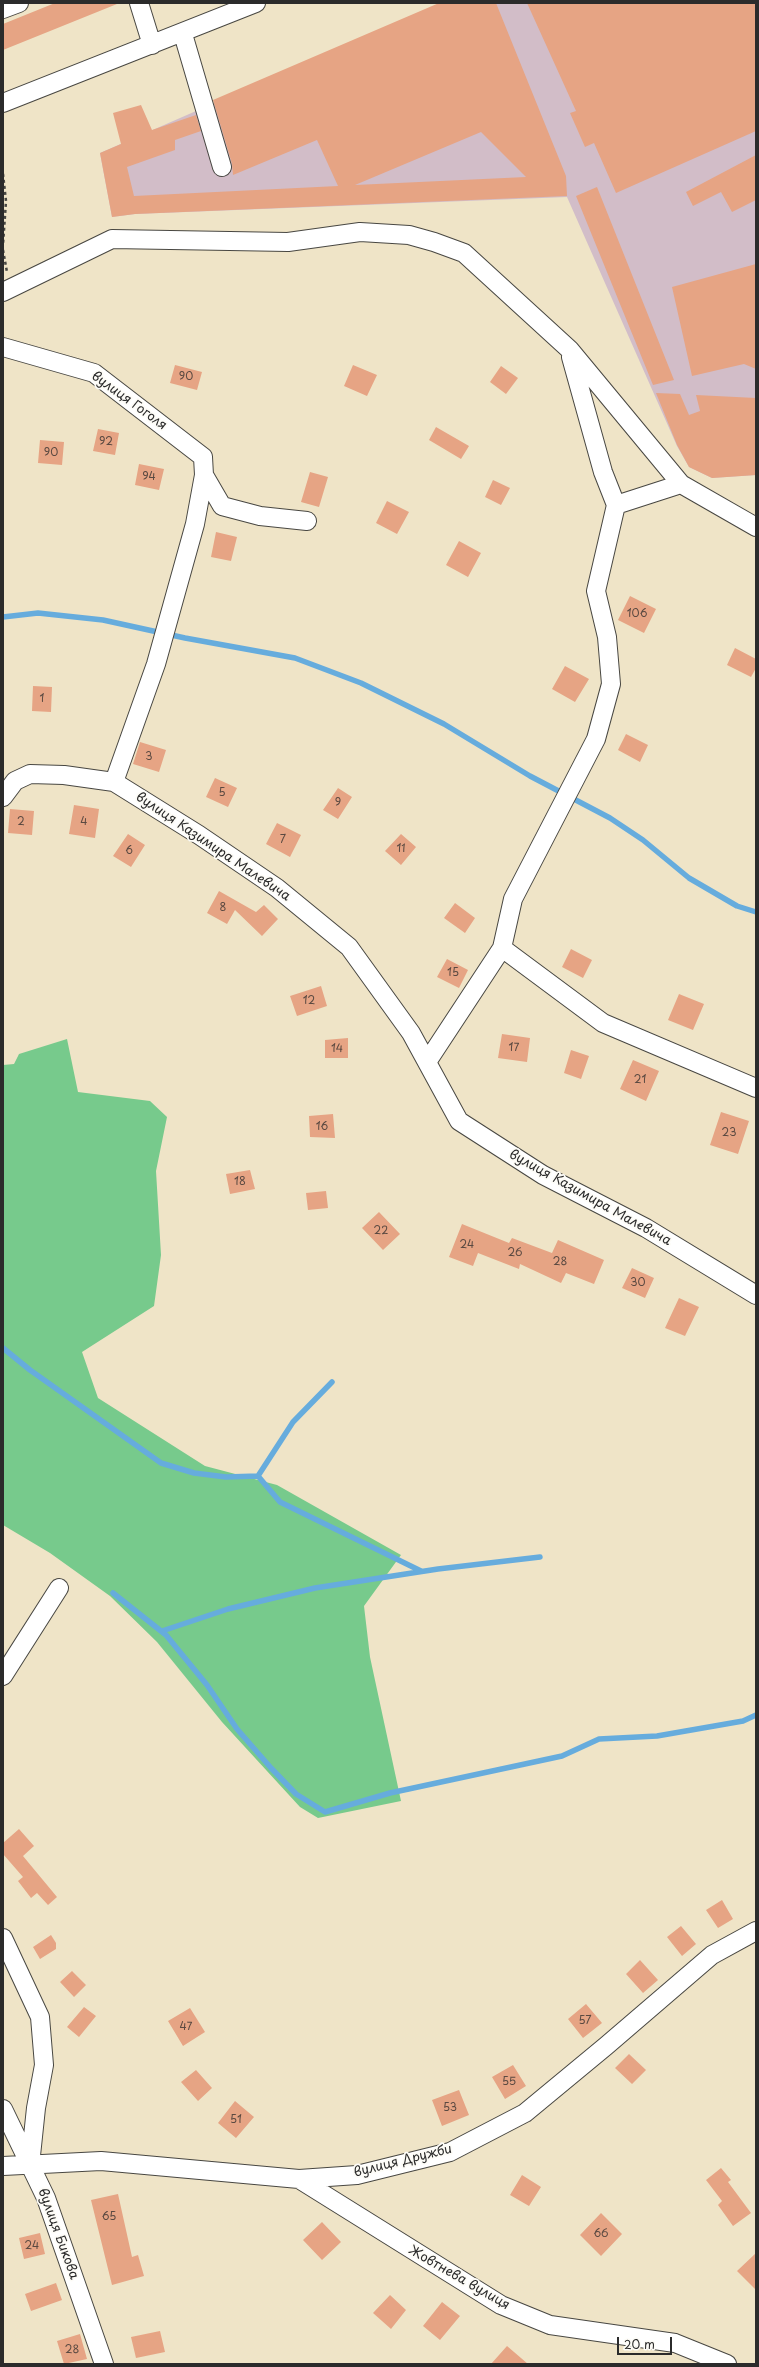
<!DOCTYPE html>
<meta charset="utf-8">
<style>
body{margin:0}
#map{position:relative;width:759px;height:2367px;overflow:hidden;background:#efe4c7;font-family:"Playpen Sans",sans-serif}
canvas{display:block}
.frame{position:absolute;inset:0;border:4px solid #2b2b2b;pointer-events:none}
.scale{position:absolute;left:617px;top:2337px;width:55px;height:18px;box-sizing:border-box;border:2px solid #2b2b2b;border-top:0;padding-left:5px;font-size:12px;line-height:14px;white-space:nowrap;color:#2b2b2b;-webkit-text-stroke:3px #fdfcf7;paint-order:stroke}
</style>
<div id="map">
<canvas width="759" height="2367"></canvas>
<div class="frame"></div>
<div class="scale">20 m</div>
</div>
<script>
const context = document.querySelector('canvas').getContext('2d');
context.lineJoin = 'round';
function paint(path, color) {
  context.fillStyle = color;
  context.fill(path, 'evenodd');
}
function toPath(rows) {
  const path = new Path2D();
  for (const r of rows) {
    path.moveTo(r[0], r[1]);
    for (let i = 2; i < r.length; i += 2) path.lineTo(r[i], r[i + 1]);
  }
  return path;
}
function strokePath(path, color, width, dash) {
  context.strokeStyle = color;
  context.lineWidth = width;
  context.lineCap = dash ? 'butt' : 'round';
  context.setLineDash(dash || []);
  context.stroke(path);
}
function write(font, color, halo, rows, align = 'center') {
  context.font = font + ' "Playpen Sans",sans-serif';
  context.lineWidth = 3.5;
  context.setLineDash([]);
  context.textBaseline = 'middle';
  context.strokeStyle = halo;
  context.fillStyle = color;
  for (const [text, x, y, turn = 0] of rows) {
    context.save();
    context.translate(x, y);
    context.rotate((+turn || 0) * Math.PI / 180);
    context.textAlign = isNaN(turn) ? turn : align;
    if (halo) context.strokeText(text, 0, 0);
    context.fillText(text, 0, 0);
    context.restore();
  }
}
paint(toPath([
 [443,3,756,3,756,475,712,478,689,467,677,446,567,197,135,214,112,217,100,153]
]), '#d2bdc8');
paint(toPath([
 [67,1039,78,1092,150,1101,167,1117,156,1171,161,1255,154,1306,82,1352,98,1398,205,1466,277,1485,401,1555,364,1606,370,1657,401,1801,318,1818,300,1807,222,1722,157,1642,110,1596,50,1553,3,1525,3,1065,14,1064,19,1054]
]), '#77ca8c');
strokePath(toPath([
 [3,617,38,613,103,620,185,638,295,658,361,683,444,724,530,776,610,818,643,840,689,878,737,906,756,912],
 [3,1348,30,1370,161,1463,194,1473,226,1477,258,1476,293,1422,332,1382],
 [258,1476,280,1502,421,1571],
 [113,1593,166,1635,207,1685,237,1729,271,1768,296,1794,325,1812,390,1793,562,1756,599,1739,657,1736,743,1721,756,1715],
 [162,1631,228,1609,315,1588,438,1569,540,1557]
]), '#66acdd', 5.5);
paint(toPath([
 [55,3,117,4,3,50,3,24],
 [439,3,496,3,566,176,567,196,135,214,112,217,100,153,121,144,113,113,141,105,152,130,196,115,201,131,175,140,175,150,127,167,134,196,338,186,317,140,233,175,232,164,213,100],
 [481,132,526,177,355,185],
 [527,3,756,3,756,131,616,193,594,143,585,147,570,113,576,111],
 [756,155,756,200,732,212,721,192,693,206,686,192],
 [597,187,674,380,653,385,576,196],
 [756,264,756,369,744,364,692,376,672,287],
 [175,365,202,372,197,390,170,383],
 [353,365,377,375,367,396,344,386],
 [501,366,518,378,506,394,490,382],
 [656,393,680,394,689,415,700,411,696,395,756,398,756,475,712,478,689,467,677,445],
 [436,427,469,446,461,459,429,440],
 [98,429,119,433,115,455,93,451],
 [40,440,64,442,62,465,38,463],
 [139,464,164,469,159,490,135,485],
 [310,472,328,477,319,507,301,502],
 [493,480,510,488,501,505,485,497],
 [387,501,409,512,397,534,376,523],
 [216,532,237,537,231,561,211,557],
 [459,541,481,553,468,577,446,565],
 [630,596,656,609,644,633,618,620],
 [735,648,756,659,756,668,751,677,727,665],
 [565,666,589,679,575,702,552,689],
 [33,686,52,687,51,712,32,711],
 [626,734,648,745,640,762,618,750],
 [140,742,166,750,159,772,133,764],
 [215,778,237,788,228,807,206,797],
 [338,788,352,797,338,819,323,810],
 [74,805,99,809,95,838,69,834],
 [10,809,34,811,32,835,8,833],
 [277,823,301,835,290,857,266,844],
 [128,834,145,845,131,867,113,856],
 [401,834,416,847,401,865,385,851],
 [219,891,256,912,264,905,278,919,262,936,235,910,227,924,207,913],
 [455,903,475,918,465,933,444,918],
 [571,949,592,960,583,978,562,967],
 [447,959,468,970,459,988,437,977],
 [321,986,327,1006,297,1016,290,996],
 [679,994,704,1004,693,1030,668,1020],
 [502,1034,530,1038,527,1062,498,1058],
 [348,1038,348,1058,325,1058,325,1040],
 [571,1050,589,1056,581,1079,564,1073],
 [633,1060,659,1071,646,1101,620,1089],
 [721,1112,749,1121,738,1154,710,1145],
 [333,1114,335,1138,310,1137,309,1116],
 [250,1170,255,1189,230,1194,226,1174],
 [326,1191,328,1208,308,1210,306,1193],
 [379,1212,400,1234,383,1250,362,1228],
 [462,1224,509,1243,512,1238,552,1253,558,1240,604,1260,594,1284,566,1273,561,1283,520,1264,519,1269,478,1253,473,1266,449,1257],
 [632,1268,654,1278,645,1298,622,1288],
 [679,1298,699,1307,685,1336,665,1328],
 [19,1829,34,1846,23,1856,57,1897,48,1905,37,1893,31,1898,18,1881,23,1877,3,1854,3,1843],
 [722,1900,733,1919,718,1928,706,1910],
 [681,1926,696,1944,682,1956,667,1937],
 [51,1935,56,1943,56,1949,40,1959,33,1947],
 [640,1960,658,1980,643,1993,626,1974],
 [72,1971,86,1985,74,1997,60,1982],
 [586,2004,602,2023,583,2038,568,2019],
 [84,2007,96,2016,79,2037,67,2027],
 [190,2008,205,2032,183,2046,168,2021],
 [629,2054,646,2070,632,2084,615,2068],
 [513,2065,526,2086,505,2099,492,2077],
 [196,2070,212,2088,198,2101,181,2082],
 [459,2090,469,2115,442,2126,432,2100],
 [235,2101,254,2117,236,2138,218,2123],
 [721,2168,731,2180,728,2182,751,2213,733,2226,718,2205,722,2201,706,2180],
 [522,2175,541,2187,529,2206,510,2195],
 [118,2194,132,2257,138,2255,144,2276,112,2285,91,2200],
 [601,2213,622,2234,601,2256,580,2235],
 [322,2222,341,2242,322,2260,303,2240],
 [40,2233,45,2254,24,2259,19,2238],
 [756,2253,756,2290,737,2271],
 [56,2283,62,2300,31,2311,25,2294],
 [390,2295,406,2310,391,2329,373,2313],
 [442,2302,460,2316,440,2340,423,2326],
 [160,2331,165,2352,136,2358,131,2337],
 [80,2334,87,2359,64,2364,57,2341],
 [507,2346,528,2364,491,2364]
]), '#e6a484');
const minor = toPath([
 [139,3,152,45],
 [3,9,19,3],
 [183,34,222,167],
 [3,103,256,3],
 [3,292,112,239,288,242,360,232,409,235,434,242,464,253,570,350,681,484,756,527],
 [3,347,94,373,203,457,204,475,195,524,156,664,114,782],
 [571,357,603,472,616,505],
 [204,475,222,506,260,516,307,521],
 [3,797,15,781,30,774,64,775,114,782,199,835,277,888,349,947,411,1033,459,1121,543,1175,646,1228,756,1295],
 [502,948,603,1023,756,1088],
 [427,1062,502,948,513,899,596,739,611,684,607,637,596,591,616,505,681,484],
 [3,1676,59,1588],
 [3,1938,40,2017,44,2065,36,2108,30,2165],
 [3,2109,46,2198,104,2364],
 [3,2166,101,2161,299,2179,357,2175,450,2152,525,2113,606,2046,712,1955,756,1931],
 [299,2179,501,2305,550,2325,675,2343,727,2364]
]);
strokePath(minor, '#484742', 20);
strokePath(toPath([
 [3,174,6,201,3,245],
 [3,250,7,272]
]), '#484742', 2.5, [3, 3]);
strokePath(minor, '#fff', 18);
write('11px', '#5a4941', null, [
 ["90",186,377],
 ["92",106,442],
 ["90",51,453],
 ["94",149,477],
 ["106",637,614],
 ["1",42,699],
 ["3",149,757],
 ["5",222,793],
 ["9",338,803],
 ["2",21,822],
 ["4",84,822],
 ["7",283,840],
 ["11",401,849],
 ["6",129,851],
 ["8",223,908],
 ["15",453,973],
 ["12",309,1001],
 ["17",514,1048],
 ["14",337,1049],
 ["21",640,1080],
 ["16",322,1127],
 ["23",729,1133],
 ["18",240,1182],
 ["22",381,1231],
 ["24",467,1245],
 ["26",515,1253],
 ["28",560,1262],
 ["30",638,1283],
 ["57",585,2021],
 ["47",186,2027],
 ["55",509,2082],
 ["53",450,2108],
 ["51",236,2120],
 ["65",109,2217],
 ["66",601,2234],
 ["24",32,2246],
 ["28",72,2350]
]);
write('13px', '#2b2b2b', '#fdfcf7', [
 ["вулиця Гоголя",129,401,36],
 ["вулиця Казимира Малевича",213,847,34],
 ["вулиця Казимира Малевича",590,1198,29],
 ["вулиця Дружби",403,2161,-14],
 ["вулиця Бикова",58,2234,70],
 ["Жовтнева вулиця",459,2278,30]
]);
</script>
